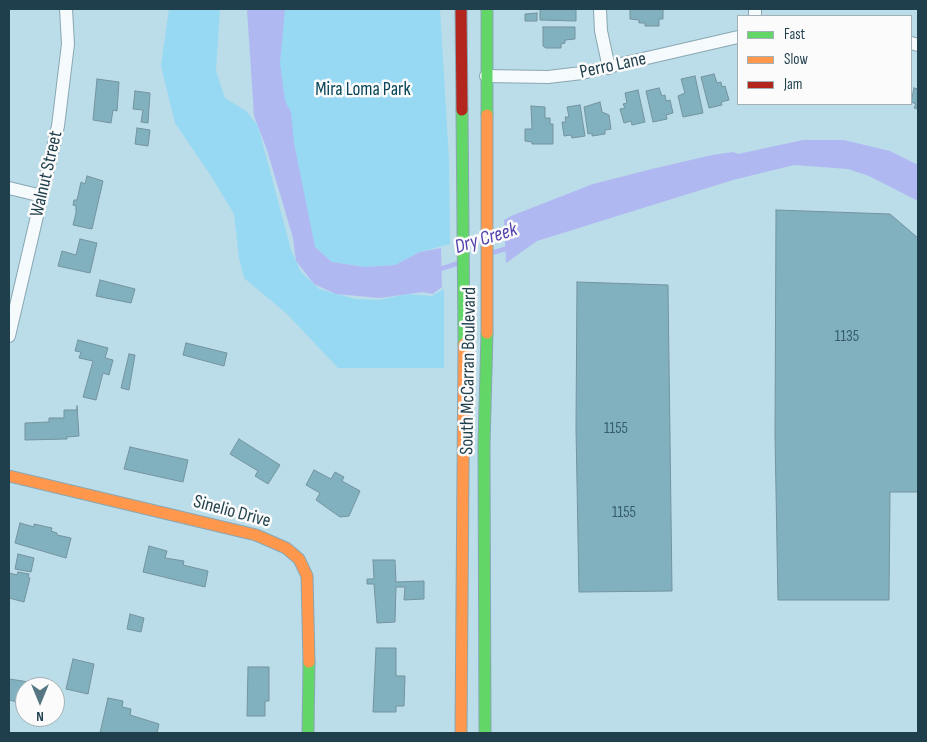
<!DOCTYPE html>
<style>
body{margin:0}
#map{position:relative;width:927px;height:742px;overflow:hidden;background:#bbdce9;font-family:"Sofia Sans Condensed",sans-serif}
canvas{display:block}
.frame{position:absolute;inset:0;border:10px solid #1f3f4c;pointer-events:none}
.legend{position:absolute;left:737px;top:15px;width:175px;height:90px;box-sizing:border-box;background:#fbfbfb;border:1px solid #a3b0b5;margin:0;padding:6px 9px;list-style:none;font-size:15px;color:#1f3f4c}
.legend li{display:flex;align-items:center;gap:10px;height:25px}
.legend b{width:25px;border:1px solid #a3b0b5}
.north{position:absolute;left:15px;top:677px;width:50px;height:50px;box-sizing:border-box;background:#fbfbfb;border:1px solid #a3b0b5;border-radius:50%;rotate:180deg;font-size:14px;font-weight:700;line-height:20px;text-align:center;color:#1f3f4c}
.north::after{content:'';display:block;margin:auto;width:18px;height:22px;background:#567683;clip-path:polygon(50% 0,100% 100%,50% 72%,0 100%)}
</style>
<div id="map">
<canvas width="927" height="742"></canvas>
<div class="frame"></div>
<ul class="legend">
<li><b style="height:6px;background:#63d668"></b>Fast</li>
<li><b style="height:6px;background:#ff974d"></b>Slow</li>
<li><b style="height:6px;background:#b3261e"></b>Jam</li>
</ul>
<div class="north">N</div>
</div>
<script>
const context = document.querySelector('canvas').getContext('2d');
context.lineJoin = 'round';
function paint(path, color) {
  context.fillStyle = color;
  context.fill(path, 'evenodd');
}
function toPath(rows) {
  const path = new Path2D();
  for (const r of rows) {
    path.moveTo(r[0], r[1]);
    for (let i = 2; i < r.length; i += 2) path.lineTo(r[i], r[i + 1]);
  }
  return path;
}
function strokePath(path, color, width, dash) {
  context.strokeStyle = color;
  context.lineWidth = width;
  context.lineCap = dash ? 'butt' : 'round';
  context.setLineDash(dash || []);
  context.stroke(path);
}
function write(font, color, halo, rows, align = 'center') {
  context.font = font + ' "Sofia Sans Condensed",sans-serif';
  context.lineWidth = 5;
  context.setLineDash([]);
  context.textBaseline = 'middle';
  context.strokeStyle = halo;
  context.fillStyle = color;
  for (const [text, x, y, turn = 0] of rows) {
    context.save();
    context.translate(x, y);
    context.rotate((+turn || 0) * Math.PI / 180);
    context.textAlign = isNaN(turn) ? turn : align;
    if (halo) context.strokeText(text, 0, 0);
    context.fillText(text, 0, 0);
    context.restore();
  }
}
paint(toPath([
 [169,9,220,9,216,71,225,98,246,111,258,126,291,250,301,272,319,289,355,299,379,300,407,294,432,296,444,289,444,368,338,368,286,313,244,278,239,258,234,214,211,176,175,123,161,66],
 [277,9,440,9,449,160,450,244,420,252,395,265,365,267,332,262,315,247,276,73]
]), '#97d9f2');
paint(toPath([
 [247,9,285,9,280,63,285,101,291,112,294,143,315,247,332,262,365,267,395,265,420,252,441,248,442,287,433,294,422,292,380,298,336,294,314,284,296,261,293,238,267,150,254,116],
 [803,140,844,140,890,151,918,165,918,201,869,176,848,169,794,165,733,180,537,241,506,263,504,220,511,216,593,184,652,169,712,155,733,152,738,154]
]), '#b0b8f1');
strokePath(toPath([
 [492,253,511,247],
 [437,270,459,263]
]), '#b0b8f1', 4.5);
const building = toPath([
 [540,9,576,9,576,21,540,20,540,9],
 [630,9,663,9,663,19,659,19,659,26,645,26,645,23,639,23,639,20,630,19,630,9],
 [537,13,537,21,525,21,525,14,537,13],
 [543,27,575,27,575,39,565,40,565,43,561,44,561,48,546,48,543,46,543,27],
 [714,74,717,83,721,82,722,87,725,86,729,100,721,102,722,105,709,108,701,77,714,74],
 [695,76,703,113,683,117,678,96,685,93,681,79,695,76],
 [97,79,119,82,117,111,113,110,111,123,93,120,97,79],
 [659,88,662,96,665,95,666,101,670,100,673,113,666,115,667,119,653,122,646,91,659,88],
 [914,88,918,89,918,109,914,108,916,104,911,102,914,88],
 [638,90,645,122,632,125,631,121,624,123,620,109,625,108,623,104,627,103,625,93,638,90],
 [135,91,150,93,148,123,141,122,143,110,133,109,135,91],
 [600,102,602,112,609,115,611,129,605,130,605,134,592,136,592,133,588,134,584,107,600,102],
 [580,105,585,136,572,138,571,135,564,136,562,122,566,122,565,117,569,117,567,107,580,105],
 [531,106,545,107,545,118,550,118,550,124,553,124,553,144,532,144,532,142,525,141,525,129,532,129,531,106],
 [137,128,150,130,148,146,135,144,137,128],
 [87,176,103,181,92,229,73,225,76,213,76,206,73,205,74,200,77,200,81,182,85,184,87,176],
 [776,210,890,214,918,238,918,492,890,492,889,600,778,600,775,436,776,210],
 [80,239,97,243,90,273,58,266,62,251,76,255,80,239],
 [100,280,135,289,131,303,96,296,100,280],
 [577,282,668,285,672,591,579,592,576,428,577,282],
 [78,340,108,348,105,358,113,360,109,375,103,373,96,400,83,397,93,361,79,358,81,352,75,351,78,340],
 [186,343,227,353,224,366,183,355,186,343],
 [129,354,135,355,129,390,121,388,129,354],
 [77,406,79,436,67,437,67,439,25,440,25,423,49,422,49,418,64,418,64,410,77,410,77,406],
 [239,439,280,465,268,484,255,476,258,471,230,454,239,439],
 [130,447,188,460,183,482,124,469,130,447],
 [314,470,331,479,335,472,344,477,342,481,360,491,349,516,340,517,316,500,320,493,306,485,314,470],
 [20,523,34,527,34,524,52,528,51,531,57,533,57,535,71,538,66,558,15,543,20,523],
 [149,546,167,551,165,558,184,561,183,565,208,571,205,587,143,572,149,546],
 [18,554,34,558,31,572,15,569,18,554],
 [373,560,395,560,396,582,424,581,424,599,404,600,405,587,396,587,395,622,377,623,374,584,367,584,367,579,374,579,373,560],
 [18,572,29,574,28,577,30,578,24,602,9,598,9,573,17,575,18,572],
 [130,614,144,618,141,632,127,629,130,614],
 [376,648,396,648,396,676,405,676,404,706,396,706,396,712,373,712,376,648],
 [73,659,94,664,88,694,66,689,73,659],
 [248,667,269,667,269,701,265,701,265,716,247,716,248,667],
 [9,679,36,683,35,687,25,687,25,708,16,705,17,702,9,700,9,679],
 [108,698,123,701,122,707,131,709,130,715,159,724,157,733,100,733,108,698]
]);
paint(building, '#81b1bf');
strokePath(building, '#74939e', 1);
const street = toPath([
 [600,9,601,31,609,68],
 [755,16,755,9],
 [911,43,918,45],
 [486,76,548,77,582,73,738,37],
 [9,188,42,196],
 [9,336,58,126,68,44,66,9]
]);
const fast = toPath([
 [487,9,487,115],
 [462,110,464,344],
 [308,733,309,662],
 [485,733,484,445,487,333]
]);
const slow = toPath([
 [487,333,487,115],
 [9,476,256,535,286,548,299,559,307,576,309,662],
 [461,733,464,344]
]);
const jam = toPath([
 [461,9,462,110]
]);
strokePath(street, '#89a7b3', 14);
strokePath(fast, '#89a7b3', 13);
strokePath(slow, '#89a7b3', 13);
strokePath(jam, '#89a7b3', 13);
strokePath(street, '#f5fafc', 12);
strokePath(fast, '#63d668', 11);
strokePath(slow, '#ff974d', 11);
strokePath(jam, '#b3261e', 11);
write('16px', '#385c69', null, [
 ["1135",847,337],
 ["1155",616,429],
 ["1155",624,513]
]);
write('19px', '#1f3f4c', '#fbfbfb', [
 ["Perro Lane",613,66,-12],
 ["Walnut Street",47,174,-77],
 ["South McCarran Boulevard",469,371,-89],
 ["Sinelio Drive",232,512,15]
]);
write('19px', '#074659', '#fbfbfb', [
 ["Mira Loma Park",363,90]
]);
write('italic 20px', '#5241ad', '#fbfbfb', [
 ["Dry Creek",486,239,-17]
]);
</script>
